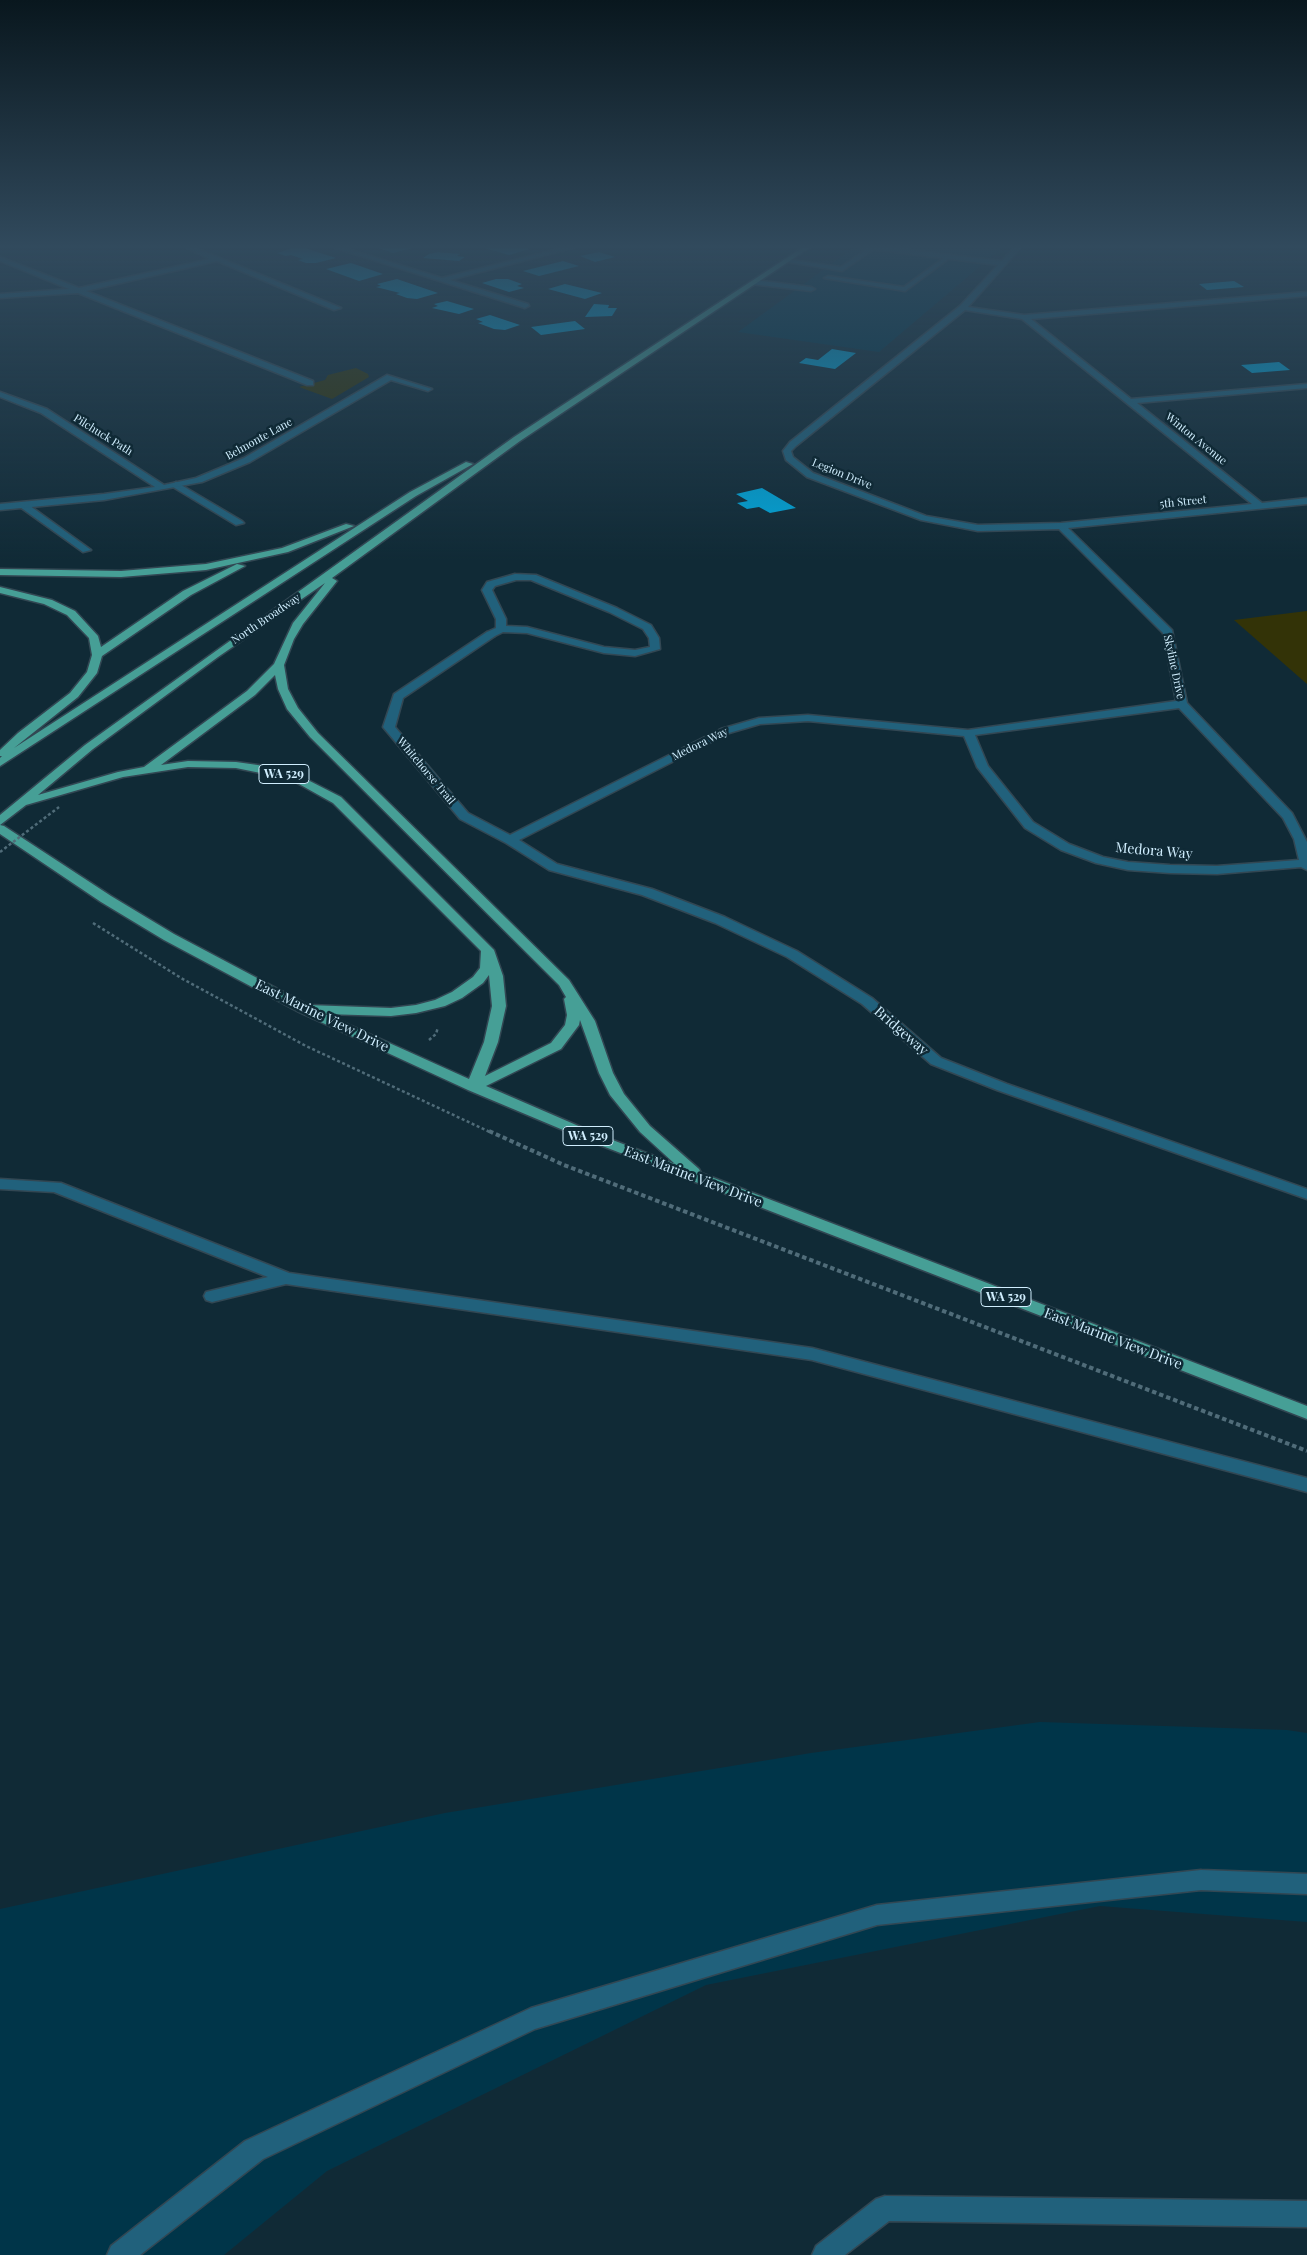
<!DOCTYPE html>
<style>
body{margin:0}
canvas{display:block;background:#102a36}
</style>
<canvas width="1307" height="2255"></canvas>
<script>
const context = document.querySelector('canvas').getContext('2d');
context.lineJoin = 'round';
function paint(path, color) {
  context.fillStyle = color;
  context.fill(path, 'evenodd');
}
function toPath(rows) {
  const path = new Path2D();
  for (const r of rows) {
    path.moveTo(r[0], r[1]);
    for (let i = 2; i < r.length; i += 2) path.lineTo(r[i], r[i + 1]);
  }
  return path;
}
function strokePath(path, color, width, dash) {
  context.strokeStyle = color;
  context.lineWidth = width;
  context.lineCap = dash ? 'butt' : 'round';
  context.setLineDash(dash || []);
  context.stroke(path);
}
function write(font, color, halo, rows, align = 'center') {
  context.font = font + ' "Playfair Display",serif';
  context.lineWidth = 5;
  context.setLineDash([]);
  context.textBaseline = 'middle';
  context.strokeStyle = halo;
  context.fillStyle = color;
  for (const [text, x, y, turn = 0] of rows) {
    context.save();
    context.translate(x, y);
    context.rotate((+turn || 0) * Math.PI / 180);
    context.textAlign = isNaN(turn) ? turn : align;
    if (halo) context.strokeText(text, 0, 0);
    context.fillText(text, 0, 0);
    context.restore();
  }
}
paint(toPath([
 [856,246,1004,246,879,352,738,332],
 [1040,1722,1287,1730,1307,1733,1307,1922,1100,1906,706,1985,327,2171,224,2255,0,2255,0,1909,445,1813,811,1753]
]), '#003549');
paint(toPath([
 [356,368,368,374,369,377,332,399,299,387,325,380,328,375],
 [1307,611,1307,684,1234,620]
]), '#333307');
paint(toPath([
 [299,246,336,258,316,263,306,263,298,260,303,259,291,255,286,256,277,253],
 [372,246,411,246,409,247,413,248,393,253],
 [477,246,519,246,530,249,509,255],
 [438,252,460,254,457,256,465,257,459,261,423,258,429,254],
 [599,252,615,257,595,262,580,256],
 [563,261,579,266,539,276,523,271],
 [351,263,383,274,359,281,326,269],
 [397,279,438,293,417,299,407,298,396,294,400,293,376,287,381,286,377,284],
 [496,279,508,279,522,284,517,286,524,288,509,292,482,283],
 [1234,281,1244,287,1207,290,1199,284],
 [565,284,602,293,585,299,548,289],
 [447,301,474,309,459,314,432,308,438,306,434,304],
 [594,304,609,305,608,308,617,308,612,316,585,317],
 [490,315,520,325,505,330,494,329,478,323,483,322,476,319],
 [575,321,585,329,541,335,531,327],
 [832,349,856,353,835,369,799,363,806,358,818,360],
 [1279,362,1290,370,1252,373,1241,365],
 [762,488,796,508,770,513,759,507,747,509,737,503,748,501,736,494]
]), '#00a5d9');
const lane = toPath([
 [871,246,877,247,842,271,782,261,785,259,841,267,871,246],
 [906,246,913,246,905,252,901,252,901,250,906,246],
 [949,254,951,257,905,291,824,278,828,276,904,287,949,254],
 [754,280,811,287,815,289,811,291,751,284,754,280],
 [176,482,242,521,244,523,236,525,173,487,171,485,176,482],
 [20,503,26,503,91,550,83,552,20,507,20,503],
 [515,574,536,575,617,608,651,625,659,638,660,649,635,656,604,653,527,633,503,632,495,636,487,636,487,632,496,628,496,619,482,590,487,582,515,574],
 [516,580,531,580,609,612,643,629,649,638,650,647,635,650,604,647,527,627,506,626,506,619,492,590,495,586,516,580],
 [0,1179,61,1183,289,1273,812,1348,1307,1478,1307,1492,812,1360,286,1284,212,1302,206,1300,204,1296,206,1292,268,1277,54,1192,0,1189,0,1179],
 [1201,1870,1307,1874,1307,1894,1201,1890,877,1925,535,2029,263,2159,140,2255,107,2255,111,2246,245,2141,531,2008,877,1905,1201,1870],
 [885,2196,1307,2201,1307,2227,889,2221,845,2255,812,2255,816,2246,876,2199,885,2196]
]);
const street = toPath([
 [182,246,190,246,220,258,341,308,334,310,217,261,86,291,313,381,313,385,307,385,78,293,0,298,0,294,69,289,0,261,0,257,79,288,210,259,182,246],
 [329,246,338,246,442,278,570,246,580,246,450,280,528,304,529,306,525,308,329,246],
 [859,246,877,246,1002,261,1015,246,1022,246,968,307,1024,315,1307,292,1307,296,1031,319,1131,399,1307,384,1307,388,1137,403,1262,503,1307,498,1307,504,1068,528,1172,630,1187,703,1292,813,1307,842,1307,870,1301,867,1217,874,1170,873,1128,870,1096,863,1061,850,1025,828,977,767,964,736,808,721,760,724,729,733,519,840,557,864,652,889,725,917,797,951,872,998,941,1058,1007,1084,1307,1189,1307,1199,997,1090,931,1064,862,1004,787,957,715,923,642,895,549,870,506,843,460,819,383,727,394,694,487,632,495,632,495,636,403,698,395,727,468,813,510,835,721,729,759,718,808,715,968,730,1176,701,1163,633,1059,529,978,531,921,520,807,477,786,460,783,451,790,442,960,306,998,265,862,248,859,246],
 [965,310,1022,319,1252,504,1061,523,978,525,926,516,813,473,793,457,791,451,796,446,965,310],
 [1179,708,1283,818,1294,839,1299,860,1217,866,1170,865,1128,862,1103,857,1069,844,1033,822,988,766,975,735,1179,708],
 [387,375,432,389,428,391,391,380,250,462,202,482,104,500,0,510,0,504,104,494,155,487,41,413,0,397,0,392,47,409,164,485,196,478,244,458,387,375]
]);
const primary = toPath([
 [805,246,812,246,520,441,332,578,337,581,303,624,294,639,284,665,288,689,298,708,318,733,569,980,595,1021,613,1073,624,1094,650,1126,699,1169,701,1173,1307,1406,1307,1419,587,1140,468,1090,299,1012,164,940,101,902,0,834,0,825,4,826,111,896,174,934,308,1005,391,1008,416,1005,435,1000,452,992,473,977,480,968,481,951,333,803,290,779,236,768,188,767,123,777,26,805,0,825,0,815,85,745,514,437,805,246],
 [325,583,293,623,274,664,247,691,144,767,118,772,38,795,93,749,218,657,325,583],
 [275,675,278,689,287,709,310,737,559,985,566,997,564,999,567,1015,565,1025,551,1043,485,1076,498,1042,506,1006,503,976,494,950,341,797,298,775,272,767,236,762,188,761,161,765,255,695,275,675],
 [489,975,492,1006,484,1042,469,1079,325,1014,391,1016,416,1013,445,1006,462,998,483,983,489,975],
 [580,1020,599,1073,610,1095,640,1132,675,1164,597,1134,486,1086,561,1049,579,1025,580,1020],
 [466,462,473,464,416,496,0,766,0,758,2,756,0,756,0,750,18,733,70,693,87,672,92,655,89,638,67,615,44,604,0,593,0,587,52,600,75,611,98,636,101,647,183,591,237,564,245,566,191,595,102,656,97,673,78,697,14,748,410,492,466,462],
 [346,524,354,526,288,552,206,570,121,577,0,575,0,569,121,571,206,564,282,548,346,524]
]);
strokePath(lane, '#324753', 3);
strokePath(street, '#324753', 3);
strokePath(primary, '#324753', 3);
strokePath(toPath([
 [93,923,181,978,306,1046,492,1133],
 [429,1040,436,1034,438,1027]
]), '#506c79', 2.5, [3, 2.5]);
strokePath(toPath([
 [489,1131,564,1165,1307,1451]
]), '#506c79', 4, [4.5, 3]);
paint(lane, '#21617c');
paint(street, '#21617c');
paint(primary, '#469f96');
strokePath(toPath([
 [0,852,59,807]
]), '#506c79', 2.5, [3, 2.5]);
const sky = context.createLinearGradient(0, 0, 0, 561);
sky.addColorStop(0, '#09171e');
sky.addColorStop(0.44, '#314a5d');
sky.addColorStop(1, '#314a5d00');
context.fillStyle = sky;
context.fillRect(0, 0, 1307, 561);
write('11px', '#d0eefe', '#102a36', [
 ["Pilchuck Path",103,435,32],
 ["Belmonte Lane",259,439,-29],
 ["Winton Avenue",1196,439,39],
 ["Legion Drive",842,474,22],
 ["5th Street",1183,502,-6],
 ["North Broadway",266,619,-34],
 ["Skyline Drive",1174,667,78],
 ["Medora Way",700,744,-26],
 ["Whitehorse Trail",426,771,50]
]);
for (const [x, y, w] of [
 [284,774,50],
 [588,1136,50],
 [1006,1297,50]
]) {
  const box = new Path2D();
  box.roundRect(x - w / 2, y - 9.5, w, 19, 4);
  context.fillStyle = '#102a36';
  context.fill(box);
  strokePath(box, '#d0eefe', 1);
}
write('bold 12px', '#d0eefe', null, [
 ["WA 529",284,774],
 ["WA 529",588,1136],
 ["WA 529",1006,1297]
]);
write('14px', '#d0eefe', '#102a36', [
 ["Medora Way",1154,851,5],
 ["East Marine View Drive",322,1016,26],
 ["Bridgeway",901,1031,41],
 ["East Marine View Drive",693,1177,21],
 ["East Marine View Drive",1113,1339,21]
]);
</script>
